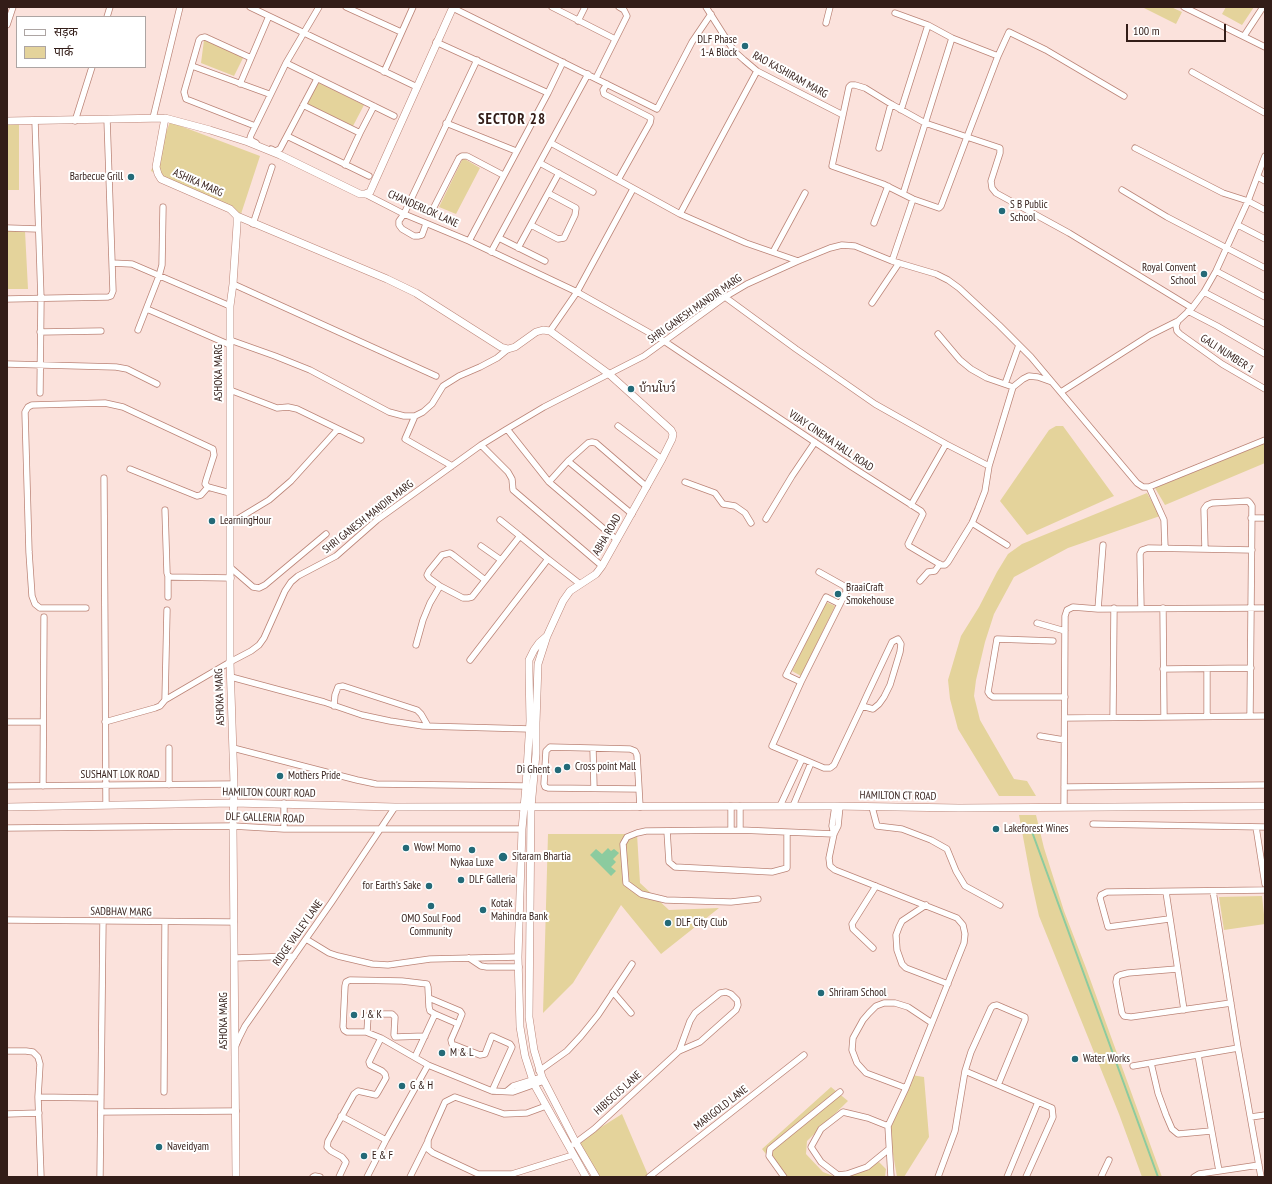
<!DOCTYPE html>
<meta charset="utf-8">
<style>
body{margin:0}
#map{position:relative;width:1272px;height:1184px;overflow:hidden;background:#fbe2dc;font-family:"PT Sans Narrow","Noto Sans Devanagari",sans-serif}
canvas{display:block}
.frame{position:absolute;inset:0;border:8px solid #331d18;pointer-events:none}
.legend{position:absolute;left:16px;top:16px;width:130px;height:52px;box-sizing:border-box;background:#fff;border:1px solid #ada5a3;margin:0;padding:5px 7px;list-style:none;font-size:12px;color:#331d18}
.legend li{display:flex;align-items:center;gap:8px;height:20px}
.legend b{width:20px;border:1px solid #ada5a3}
.scale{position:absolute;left:1126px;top:24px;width:100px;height:18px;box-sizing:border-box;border:2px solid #331d18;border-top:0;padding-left:5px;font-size:12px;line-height:14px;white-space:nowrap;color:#331d18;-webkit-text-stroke:3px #fff;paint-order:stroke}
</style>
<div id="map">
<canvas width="1272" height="1184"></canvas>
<div class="frame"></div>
<ul class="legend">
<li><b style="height:5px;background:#fff"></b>सड़क</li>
<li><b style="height:11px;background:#e4d39b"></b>पार्क</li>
</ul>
<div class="scale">100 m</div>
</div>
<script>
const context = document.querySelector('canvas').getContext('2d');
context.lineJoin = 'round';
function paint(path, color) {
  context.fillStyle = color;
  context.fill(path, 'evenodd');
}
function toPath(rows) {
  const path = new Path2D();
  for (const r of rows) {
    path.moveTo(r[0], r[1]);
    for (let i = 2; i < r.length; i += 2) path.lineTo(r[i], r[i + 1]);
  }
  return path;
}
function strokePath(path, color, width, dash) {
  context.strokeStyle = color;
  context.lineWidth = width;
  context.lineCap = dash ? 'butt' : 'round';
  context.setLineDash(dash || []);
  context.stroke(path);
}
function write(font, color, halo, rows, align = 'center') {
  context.font = font + ' "PT Sans Narrow",Sarabun,sans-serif';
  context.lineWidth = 4;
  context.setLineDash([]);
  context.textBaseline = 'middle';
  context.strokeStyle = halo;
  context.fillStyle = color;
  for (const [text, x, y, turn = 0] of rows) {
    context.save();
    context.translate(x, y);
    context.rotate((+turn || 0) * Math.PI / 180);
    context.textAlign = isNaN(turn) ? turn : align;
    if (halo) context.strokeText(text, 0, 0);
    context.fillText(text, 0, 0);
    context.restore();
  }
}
paint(toPath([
 [1142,7,1171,7,1182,12,1176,24],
 [1226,7,1254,7,1242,25,1222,14],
 [204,40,244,56,234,76,201,63],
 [317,82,364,105,353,126,306,103],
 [170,122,260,156,241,214,151,171],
 [7,124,19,124,19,190,7,190],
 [463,158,480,168,456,214,439,207],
 [7,231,25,231,28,289,7,289],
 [1056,426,1063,426,1114,496,1027,535,1000,501,1049,430],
 [1265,443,1265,463,1165,505,1155,488],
 [1147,493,1160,516,1068,548,1014,577,994,614,985,642,976,680,974,696,980,720,1014,779,1027,781,1036,796,999,796,958,729,950,699,948,680,961,636,979,607,997,572,1008,554,1022,544],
 [826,602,835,606,801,676,792,671],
 [1019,815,1036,815,1044,848,1064,911,1086,968,1162,1177,1142,1177,1119,1114,1039,916,1031,880],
 [548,834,637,834,640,883,669,910,719,908,661,954,621,905,573,983,543,1013],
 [1262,896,1265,924,1224,930,1219,897],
 [911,1075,924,1077,929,1137,904,1177,897,1177,889,1131],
 [831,1087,848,1101,807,1141,806,1154,823,1172,836,1177,784,1177,762,1149],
 [622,1114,648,1175,645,1177,600,1177,576,1143],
 [879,1162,886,1169,885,1177,848,1177]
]), '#e4d39b');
paint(toPath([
 [608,848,611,851,614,849,619,853,613,859,616,862,611,867,616,871,611,876,590,855,596,849,602,854]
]), '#8ccb9f');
strokePath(toPath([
 [1031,829,1158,1177]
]), '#8ccb9f', 2);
const minor = toPath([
 [250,7,417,87],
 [346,7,401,32],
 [552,7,615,39],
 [706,7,734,51,744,60,757,71,843,115],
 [1184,7,1265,47],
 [453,8,657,109,692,42,711,14],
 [895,13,928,25,952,38,998,56],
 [107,17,110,7],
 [578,21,585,7],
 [826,23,830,7],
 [7,25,13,7],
 [1244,36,1263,7],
 [436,42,548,93],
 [251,58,205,37,201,38,199,40,184,92,186,99,255,126],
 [286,63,394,116],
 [192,66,269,94],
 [384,72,413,7],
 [1192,72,1265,113],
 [596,78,627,16,624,10,619,7],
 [240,84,269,16],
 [607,84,603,90,604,94,651,118,650,123,618,180],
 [1124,96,1046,50,1009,32,998,56,967,137,941,206,939,208,913,199,883,184,832,166,849,87,851,85,855,85,865,88,891,104,925,123,1000,148,1000,153,991,181,992,188,996,193,1069,233,1192,308],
 [303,105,360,133,374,106],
 [901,110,928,25],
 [153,118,180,7],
 [35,121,41,299,40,393],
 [75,121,92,67],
 [446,123,516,151],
 [287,136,369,176],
 [256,143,252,141,250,138,251,135,286,63,319,7],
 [551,143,680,214,746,243,798,261],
 [879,148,891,104],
 [1135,148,1223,193,1248,201,1265,210],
 [271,149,275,151,280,149,317,79],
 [540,163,593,192],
 [345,165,360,133],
 [1258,177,1265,181],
 [1122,190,1167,217,1265,268],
 [365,194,404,214,469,241,577,292,664,341,852,467,921,511,923,514,908,544,909,546,941,565,945,565,948,562,972,523,978,509,985,491,989,466,1013,387,1023,379,1029,376,1038,377,1052,382],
 [903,194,952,38],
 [432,211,459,158,462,156,467,156,503,175],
 [680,214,757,71],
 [874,223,888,186],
 [253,224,272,167],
 [426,224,422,235,418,236,414,236,402,229,399,225,399,221,404,214,477,60],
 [531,225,558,239,564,238,575,215,576,208,548,193],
 [1238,225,1265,239],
 [7,228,38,229],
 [499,238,545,261],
 [469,241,548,93,563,62],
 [518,248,559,173],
 [491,252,588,74],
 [773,252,805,193],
 [892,261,913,199],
 [112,263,132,264,230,306],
 [1216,271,1265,297],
 [233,284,436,376],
 [1204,292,1265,324],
 [725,297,796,349,875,404,946,444,989,466],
 [7,299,108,297,111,296,113,291,107,119],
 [872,303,899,263],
 [147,309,230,345],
 [1188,311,1217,326,1265,354],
 [1178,321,1176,326,1177,331,1180,334,1222,364,1265,389],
 [138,330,159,276,162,265,163,207],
 [550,331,577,292,633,189],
 [40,332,101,331],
 [938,334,960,360,971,369,987,378,1013,387],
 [230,340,275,356,310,370,389,412,404,416,415,416,423,412,432,404,443,386,459,376,480,367,497,358,508,349],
 [7,364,116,367,127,369,157,384],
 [1005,384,1019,345],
 [230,390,277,408,288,407,297,409,361,440],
 [1061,392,1150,335,1178,321,1192,308,1204,292,1216,271,1248,201,1265,156],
 [415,416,405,439,452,466],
 [618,426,662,459],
 [507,429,544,407,644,356,725,297,747,284,798,261,830,248,842,245,855,246,892,261,936,274,948,280,959,288,999,325,1031,357,1137,483,1143,487,1149,487,1265,440],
 [481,445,508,472,512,479,513,490,602,566],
 [568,461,588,443,592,442,596,443,647,487],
 [130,469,197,496,201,495,208,487],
 [104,478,106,805],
 [549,482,568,461,632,514],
 [685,482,715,493,723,504,735,506,745,513,751,523],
 [1149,487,1164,520,1165,548],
 [911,505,946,444],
 [165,510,167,573,168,576,171,577,231,578],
 [1251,518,1265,518],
 [766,519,792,476,815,442],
 [500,520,520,536],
 [231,523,269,500,291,481,338,429],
 [972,523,1007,545],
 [481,546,501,560],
 [1205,549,1204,509,1207,505,1212,503,1248,501,1250,503,1252,506,1250,716],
 [231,568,253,587,259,588,265,585,326,534],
 [819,572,844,586,846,589,846,592,801,682,772,746,824,768,830,768,834,765,862,706,867,695,892,642,898,639,901,644,900,652,890,685,884,697,879,704,873,709,862,706],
 [168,576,168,597],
 [920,581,928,572,935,571,940,564],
 [440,586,463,598,468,598,472,597,520,536,548,559],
 [86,608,40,608,35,604,32,596,29,552,25,412,28,407,32,405,105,403,123,407,213,449,214,455,206,480,205,484,208,487,230,493],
 [1141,608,1140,554,1142,550,1148,548,1252,550],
 [1163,608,1164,717],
 [1098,609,1103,545],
 [1037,623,1065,631],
 [1053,641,997,639,988,692,990,695,993,697,1065,697],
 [416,645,423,620,430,603,440,586,429,578,427,575,429,571,442,555,450,553,453,555,485,580],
 [470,660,548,559,580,584],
 [1163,669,1251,668],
 [231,677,324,702,362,715,390,721,423,726,530,729],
 [801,682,786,675,826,597,840,604],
 [165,700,230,662,251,651,259,645,264,638,285,591,291,582,298,576,336,556,377,520,481,445,507,429,549,482,617,540],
 [334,706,335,695,338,687,343,686,417,710,421,714,428,726],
 [1207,716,1207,669],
 [1113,717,1114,608],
 [1065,718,1265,716],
 [7,722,43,722],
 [105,722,155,708,160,706,165,700,167,610],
 [1040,736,1064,740],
 [169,748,169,785],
 [233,748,357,780,376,784,526,786],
 [593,749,594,788],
 [7,786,234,784],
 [43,786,44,617],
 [1064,787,1265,785],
 [639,789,548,788,545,787,544,784,546,751,550,747,630,749,635,751,637,755,639,789,640,807],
 [731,806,731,830],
 [780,806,802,759],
 [793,806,811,763],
 [840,806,838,826,834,834,829,858,830,866,835,870,957,918,963,925,965,934,964,943,906,1088,888,1126,891,1177],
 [872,807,877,826,902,829,931,840,947,849,956,871,965,886,1000,905],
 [1064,807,1065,616,1067,610,1073,607,1098,609,1265,608],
 [1093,824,1265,827],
 [1256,827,1265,884],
 [7,828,233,826,284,829,522,829],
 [284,829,284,803],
 [740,830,740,806],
 [667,831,669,862,675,867,772,872,787,868,787,832],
 [834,834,832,826,835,806],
 [1213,891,1238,1048,1261,1177],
 [1166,892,1184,1010],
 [758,899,731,902,666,900,641,894,626,883,623,844,627,837,637,833,646,831,740,830,834,834],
 [926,905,902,921,899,927,896,935,897,950,902,964,906,968,948,984],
 [1169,919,1108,927,1100,898,1101,895,1107,892,1265,890],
 [7,920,234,922],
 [306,939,329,953,338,956,372,964,388,965,430,959,518,957],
 [873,948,853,929,852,924,876,886],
 [235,958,294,956],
 [469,958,481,966,487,967,519,967],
 [1177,969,1128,973,1120,975,1117,977,1116,982,1122,1013,1124,1016,1131,1017,1231,1003],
 [613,992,631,1013],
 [429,998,460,1011,462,1014,458,1024],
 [367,1032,368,1016,371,1014,392,1014,395,1017,394,1035,395,1037,425,1036],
 [381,1038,366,1032,347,1032,344,1030,343,1027,345,986,346,982,350,980,402,981,427,984,428,987,429,1007,430,1011,435,1014],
 [236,1045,239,1038,245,1026,331,903,395,807],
 [7,1051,26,1051,33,1052,38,1057,40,1064,38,1097,41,1177],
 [1198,1055,1219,1171],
 [415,1057,435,1014,458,1024,451,1040,452,1044,480,1055,485,1054,492,1036,510,1044,512,1047,492,1091],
 [1151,1063,1158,1093,1166,1115,1172,1129,1178,1134,1211,1131],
 [1133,1066,1238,1048],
 [539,1071,567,1051,581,1036,598,1015,632,964],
 [965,1071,1052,1108,1053,1117,1026,1177],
 [906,1088,866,1073,857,1063,852,1050,853,1038,863,1020,869,1013,876,1006,884,1003,895,1003,908,1007,932,1023],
 [507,1091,513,1086,542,1077],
 [164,1092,165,922],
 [38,1097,101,1098],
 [546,1106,527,1113,504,1114,455,1097,445,1102,428,1140,428,1149,433,1153,478,1174,512,1174,573,1155],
 [101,1112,236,1111],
 [7,1114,39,1113],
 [341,1116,386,1140],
 [1251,1117,1265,1115],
 [888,1126,868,1118,843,1112,821,1129,811,1147,821,1162,838,1175,847,1174,867,1167,889,1149],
 [574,1144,594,1129,679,1051,700,1042,736,1010,738,1005,737,1000,731,994,726,992,720,993,695,1013,690,1021,679,1051],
 [100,1177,103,921],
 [313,1177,315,1176,320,1177],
 [339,1177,346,1162,342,1157,331,1151,327,1147,328,1141,354,1094,358,1091,376,1095,378,1092,386,1078,385,1074,382,1071,370,1065,369,1062,381,1038,428,1065],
 [367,1177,386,1140,428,1065,492,1091,513,1092,544,1081],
 [410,1177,428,1141],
 [649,1177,804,1055],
 [784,1177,769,1156,770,1149,840,1092],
 [938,1177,955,1131,965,1071,971,1052,991,1008,993,1006,997,1005,1025,1017,1025,1020,998,1085],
 [1007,1177,1038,1102],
 [1101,1177,1109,1160],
 [1194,1177,1199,1174,1259,1165]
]);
const tertiary = toPath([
 [165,118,156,167,158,174,161,179,230,209,237,216,237,225,233,284,230,306,230,662,234,784,233,826,236,1177],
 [7,121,165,118,210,130,248,142,280,155,360,194,365,194,370,192,453,7],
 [237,216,387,279,416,293,501,347,508,349,515,347,536,332,543,330,550,331,609,374,671,430,673,434,672,439,662,459,602,566,596,574,570,591,563,601,547,636,538,664,536,723,536,754,531,807,529,1017,534,1050,542,1077,576,1143,596,1177],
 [547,636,539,643,534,650,529,660,529,671,530,721,526,786,522,829,518,957,520,1027,525,1056,534,1084,586,1177]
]);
const secondary = toPath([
 [7,807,233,803,395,807,835,806,959,808,1265,806]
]);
strokePath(minor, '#bb8477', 7);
strokePath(tertiary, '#bb8477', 8);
strokePath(secondary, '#bb8477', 8);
strokePath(minor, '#fff', 5.5);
strokePath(tertiary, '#fff', 7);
strokePath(secondary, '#fff', 7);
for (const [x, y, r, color] of [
 [745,46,4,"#236a78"],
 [131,177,4,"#236a78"],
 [1002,211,4,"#236a78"],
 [1204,274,4,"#236a78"],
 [631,389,4,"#236a78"],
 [212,521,4,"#236a78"],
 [838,594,4,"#236a78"],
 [567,767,4,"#236a78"],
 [558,770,4,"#236a78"],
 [280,776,4,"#236a78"],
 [996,829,4,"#236a78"],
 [406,848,4,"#236a78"],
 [472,850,4,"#236a78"],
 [503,857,5,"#236a78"],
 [461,880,4,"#236a78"],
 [429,886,4,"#236a78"],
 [431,906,4,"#236a78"],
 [483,910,4,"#236a78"],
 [668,923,4,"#236a78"],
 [821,993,4,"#236a78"],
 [354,1015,4,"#236a78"],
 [442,1053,4,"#236a78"],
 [1075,1059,4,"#236a78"],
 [402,1086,4,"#236a78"],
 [159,1147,4,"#236a78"],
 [364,1156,4,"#236a78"]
]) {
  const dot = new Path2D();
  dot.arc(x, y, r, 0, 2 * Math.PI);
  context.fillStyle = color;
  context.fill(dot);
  strokePath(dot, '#fff', 1.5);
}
write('11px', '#331d18', '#fff', [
 ["DLF Phase",737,40,"right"],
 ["1-A Block",737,53,"right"],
 ["Barbecue Grill",123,177,"right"],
 ["S B Public",1010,205],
 ["School",1010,218],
 ["Royal Convent",1196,268,"right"],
 ["School",1196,281,"right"],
 ["บ้านโบว์",639,389],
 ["LearningHour",220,521],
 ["BraaiCraft",846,588],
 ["Smokehouse",846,601],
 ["Cross point Mall",575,767],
 ["Di Ghent",550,770,"right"],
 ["Mothers Pride",288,776],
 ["Lakeforest Wines",1004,829],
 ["Wow! Momo",414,848],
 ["Sitaram Bhartia",512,857],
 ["Nykaa Luxe",472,863,"center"],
 ["DLF Galleria",469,880],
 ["for Earth's Sake",421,886,"right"],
 ["Kotak",491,904],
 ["Mahindra Bank",491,917],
 ["OMO Soul Food",431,919,"center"],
 ["Community",431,932,"center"],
 ["DLF City Club",676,923],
 ["Shriram School",829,993],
 ["J & K",362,1015],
 ["M & L",450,1053],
 ["Water Works",1083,1059],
 ["G & H",410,1086],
 ["Naveidyam",167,1147],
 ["E & F",372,1156]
], 'left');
write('11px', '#331d18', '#fff', [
 ["RAO KASHIRAM MARG",790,75,29],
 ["ASHIKA MARG",198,183,24],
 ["CHANDERLOK LANE",423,209,24],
 ["SHRI GANESH MANDIR MARG",695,309,-35],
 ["GALI NUMBER 1",1227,354,33],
 ["ASHOKA MARG",219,373,-90],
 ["VIJAY CINEMA HALL ROAD",831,441,34],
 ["SHRI GANESH MANDIR MARG",368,517,-38],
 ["ABHA ROAD",607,535,-60],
 ["ASHOKA MARG",220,697,-92],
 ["SUSHANT LOK ROAD",120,775],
 ["HAMILTON COURT ROAD",269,793,1],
 ["HAMILTON CT ROAD",898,796,1],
 ["DLF GALLERIA ROAD",265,818,2],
 ["SADBHAV MARG",121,912,1],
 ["RIDGE VALLEY LANE",298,933,-55],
 ["ASHOKA MARG",224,1021,-90],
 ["HIBISCUS LANE",618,1093,-42],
 ["MARIGOLD LANE",721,1108,-38]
]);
context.letterSpacing = '1px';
write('bold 15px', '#331d18', '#fff', [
 ["SECTOR 28",512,120]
]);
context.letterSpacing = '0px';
</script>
